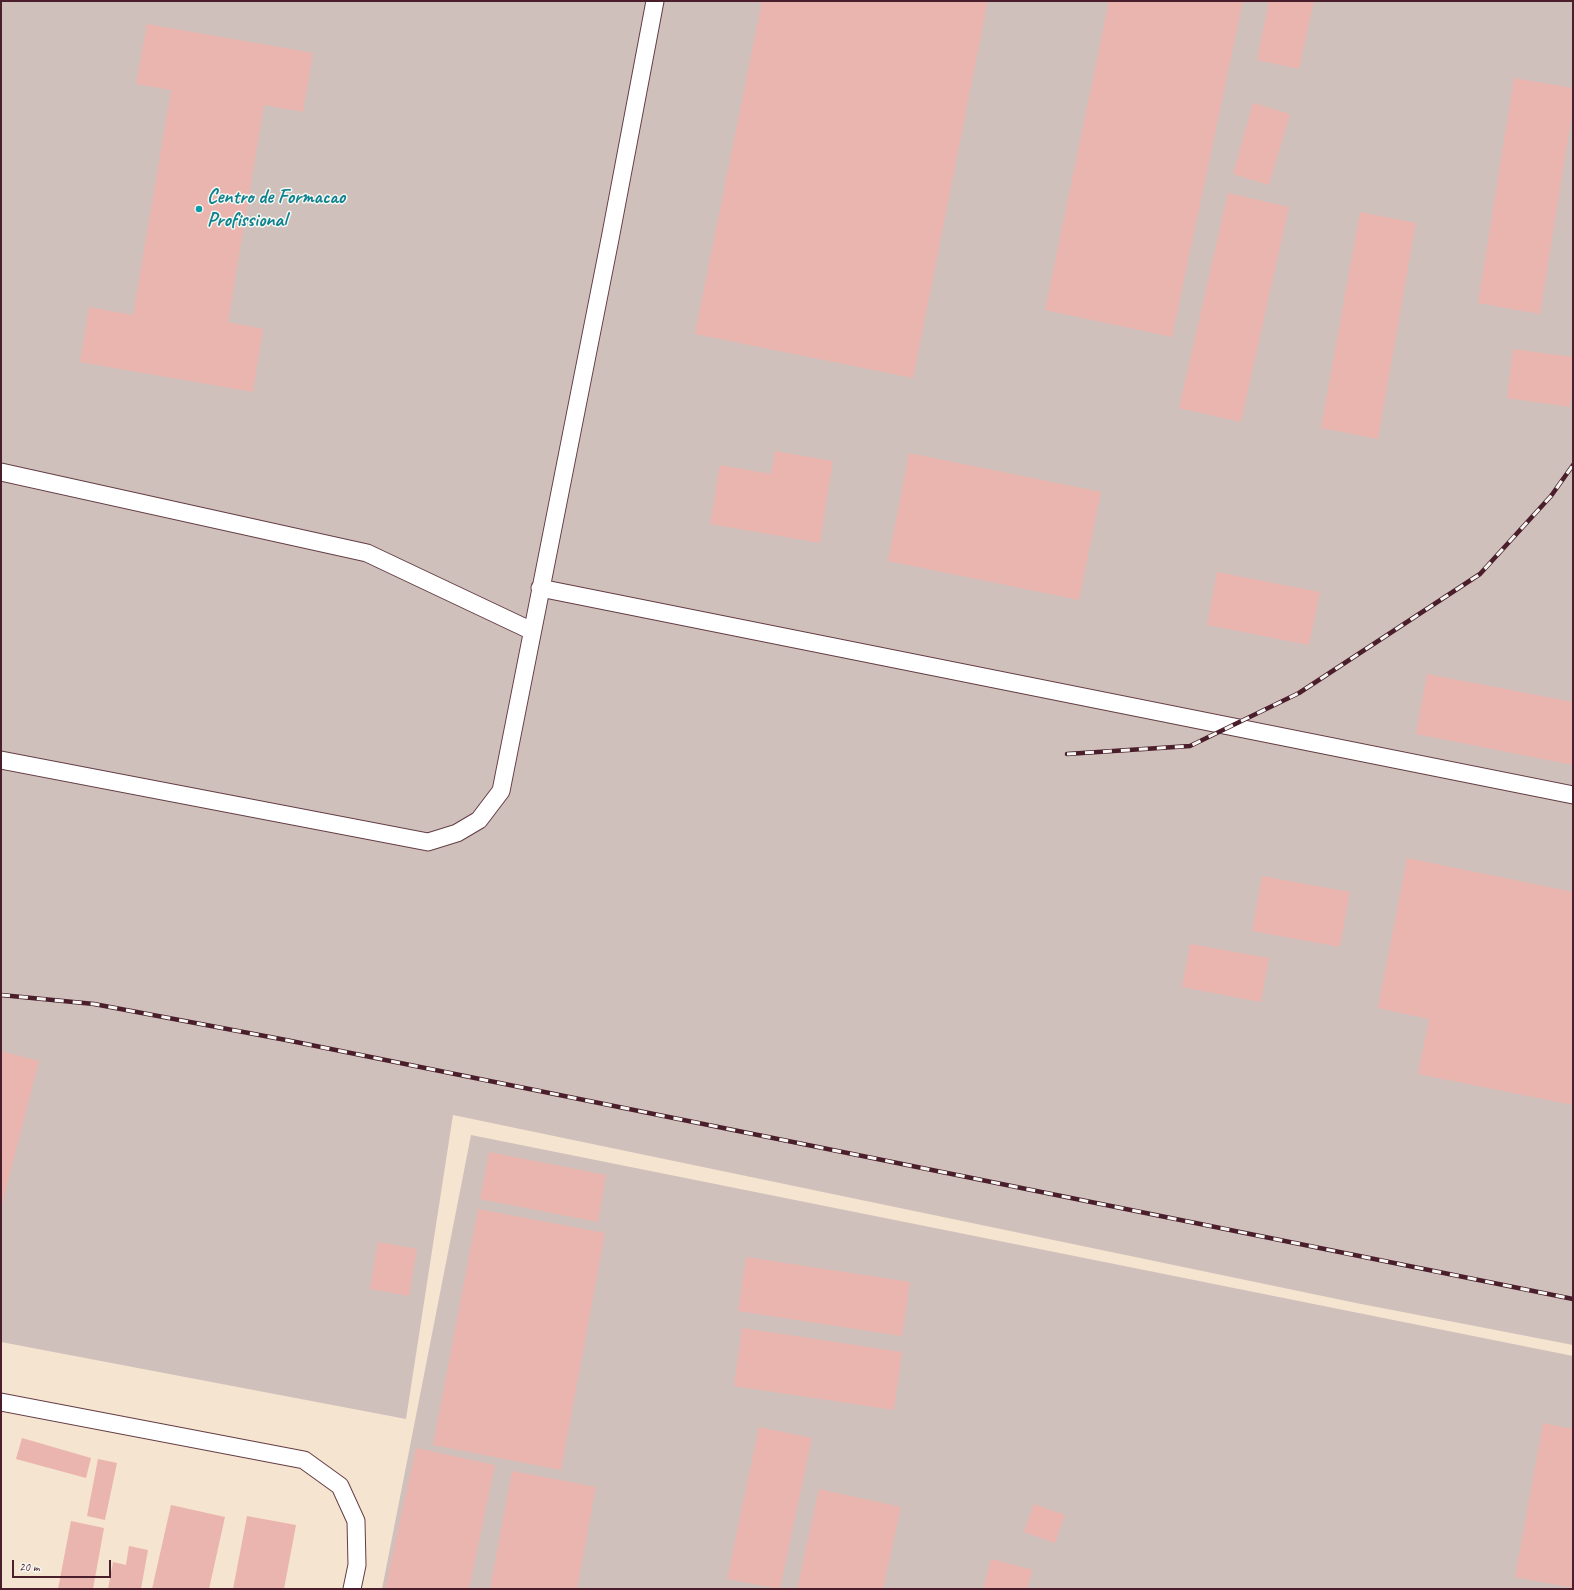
<!DOCTYPE html>
<style>
body{margin:0}
#map{position:relative;width:1574px;height:1590px;overflow:hidden;background:#f5e4cf;font-family:Caveat,sans-serif}
canvas{display:block}
.frame{position:absolute;inset:0;border:2px solid #4a1f2b;pointer-events:none}
.scale{position:absolute;left:12px;top:1560px;width:99px;height:18px;box-sizing:border-box;border:2px solid #4a1f2b;border-top:0;padding-left:5px;font-size:12px;line-height:14px;white-space:nowrap;color:#4a1f2b;-webkit-text-stroke:3px #f6f6f2;paint-order:stroke}
</style>
<div id="map">
<canvas width="1574" height="1590"></canvas>
<div class="frame"></div>
<div class="scale">20 m</div>
</div>
<script>
const context = document.querySelector('canvas').getContext('2d');
context.lineJoin = 'round';
function paint(path, color) {
  context.fillStyle = color;
  context.fill(path, 'evenodd');
}
function toPath(rows) {
  const path = new Path2D();
  for (const r of rows) {
    path.moveTo(r[0], r[1]);
    for (let i = 2; i < r.length; i += 2) path.lineTo(r[i], r[i + 1]);
  }
  return path;
}
function strokePath(path, color, width, dash) {
  context.strokeStyle = color;
  context.lineWidth = width;
  context.lineCap = dash ? 'butt' : 'round';
  context.setLineDash(dash || []);
  context.stroke(path);
}
function write(font, color, halo, rows, align = 'center') {
  context.font = font + ' Caveat,sans-serif';
  context.lineWidth = 3;
  context.setLineDash([]);
  context.textBaseline = 'middle';
  context.strokeStyle = halo;
  context.fillStyle = color;
  for (const [text, x, y, turn = 0] of rows) {
    context.save();
    context.translate(x, y);
    context.rotate((+turn || 0) * Math.PI / 180);
    context.textAlign = isNaN(turn) ? turn : align;
    if (halo) context.strokeText(text, 0, 0);
    context.fillText(text, 0, 0);
    context.restore();
  }
}
paint(toPath([
 [1,1,1573,1,1573,1345,1356,1303,453,1115,406,1419,1,1342],
 [471,1135,1573,1356,1573,1589,382,1589]
]), '#d0c0bc');
paint(toPath([
 [762,1,988,1,913,378,695,334],
 [1109,1,1243,1,1172,337,1045,310],
 [1269,1,1314,1,1299,69,1257,60],
 [147,24,313,53,303,112,264,105,228,322,263,329,253,392,80,362,89,307,133,315,171,90,136,84],
 [1514,78,1573,88,1573,108,1540,314,1478,303],
 [1253,103,1290,114,1269,185,1233,174],
 [1228,193,1289,207,1241,422,1179,408],
 [1360,212,1416,223,1378,439,1321,428],
 [1513,349,1573,357,1573,384,1570,407,1507,398],
 [775,451,833,461,820,543,710,524,720,465,771,474],
 [909,453,1101,492,1079,600,888,561],
 [1217,572,1320,592,1309,645,1207,625],
 [1427,674,1573,702,1573,765,1416,734],
 [1407,858,1573,892,1573,1105,1418,1074,1429,1019,1378,1008],
 [1262,876,1350,892,1340,947,1252,931],
 [1190,944,1269,958,1261,1002,1182,987],
 [1,1051,39,1061,2,1205,1,1205],
 [489,1152,606,1175,598,1222,480,1199],
 [478,1209,605,1233,561,1470,433,1445],
 [378,1242,417,1249,409,1296,370,1289],
 [746,1257,910,1282,902,1336,738,1311],
 [742,1328,902,1352,894,1410,734,1386],
 [1543,1423,1573,1429,1573,1588,1515,1577],
 [759,1427,812,1438,780,1589,727,1579],
 [22,1438,91,1458,86,1478,16,1459],
 [416,1448,495,1465,469,1589,385,1589],
 [98,1459,117,1463,105,1520,87,1516],
 [512,1471,596,1487,577,1589,490,1589],
 [819,1489,901,1507,883,1589,797,1589],
 [1034,1504,1065,1515,1055,1543,1024,1532],
 [171,1505,225,1517,209,1589,152,1589],
 [247,1516,296,1525,284,1589,233,1589],
 [71,1521,104,1528,93,1589,58,1589],
 [129,1546,148,1550,141,1589,108,1589,113,1562,126,1565],
 [991,1559,1033,1570,1027,1589,983,1589]
]), '#eab5ae');
const lane = toPath([
 [1,472,367,553,532,631],
 [540,588,1573,795],
 [1,760,428,842,457,833,479,820,501,791,610,239,655,1],
 [1,1402,304,1460,340,1486,356,1521,357,1565,352,1589]
]);
strokePath(lane, '#643d44', 19);
strokePath(lane, '#fff', 17);
const rail = toPath([
 [1067,754,1190,746,1299,693,1480,574,1551,496,1573,465],
 [1,995,94,1004,286,1040,1573,1299]
]);
strokePath(rail, '#4a1f2b', 4.5);
strokePath(rail, '#f6f6f2', 3, [9]);
for (const [x, y, r, color] of [
 [199,209,4,"#0f9aa8"]
]) {
  const dot = new Path2D();
  dot.arc(x, y, r, 0, 2 * Math.PI);
  context.fillStyle = color;
  context.fill(dot);
  strokePath(dot, '#f6f6f2', 1.5);
}
write('bold 20px', '#0d838f', '#f6f6f2', [
 ["Centro de Formacao",207,198],
 ["Profissional",207,221]
], 'left');
</script>
